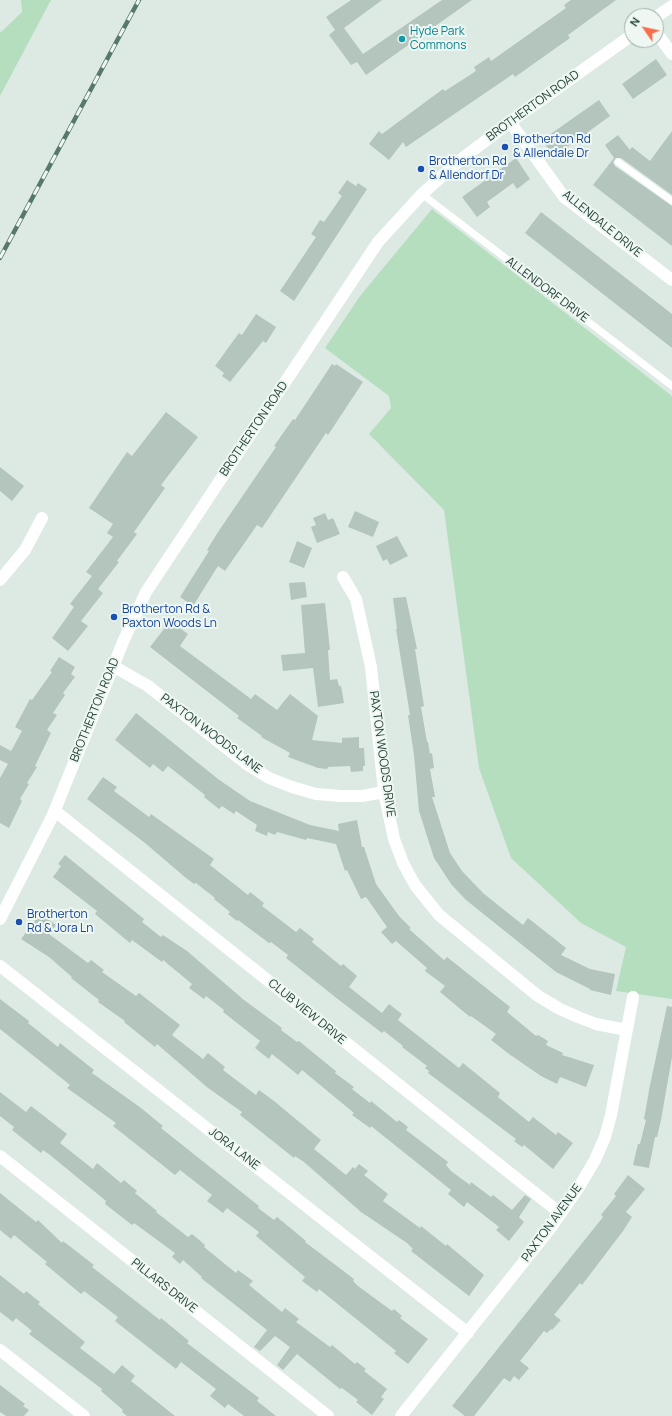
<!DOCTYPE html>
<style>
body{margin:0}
#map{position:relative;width:672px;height:1416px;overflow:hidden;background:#ddeae4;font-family:Manrope,sans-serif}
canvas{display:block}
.north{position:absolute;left:624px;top:8px;width:40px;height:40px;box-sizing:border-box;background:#eef7f2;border:1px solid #9baca5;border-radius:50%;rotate:304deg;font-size:11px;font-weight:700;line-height:16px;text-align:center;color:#1e3b32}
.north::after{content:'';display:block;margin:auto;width:14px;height:18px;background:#fb6d4a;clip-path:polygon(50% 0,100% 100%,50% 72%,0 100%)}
</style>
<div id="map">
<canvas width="672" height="1416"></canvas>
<div class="north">N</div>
</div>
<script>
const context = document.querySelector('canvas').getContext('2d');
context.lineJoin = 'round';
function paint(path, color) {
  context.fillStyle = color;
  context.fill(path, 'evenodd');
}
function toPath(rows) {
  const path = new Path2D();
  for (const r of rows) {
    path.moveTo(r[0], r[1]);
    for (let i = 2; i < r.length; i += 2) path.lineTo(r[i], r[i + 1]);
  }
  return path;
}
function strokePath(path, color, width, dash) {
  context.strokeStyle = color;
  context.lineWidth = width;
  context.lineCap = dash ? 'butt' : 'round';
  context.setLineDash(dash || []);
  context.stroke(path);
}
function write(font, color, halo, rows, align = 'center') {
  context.font = font + ' Manrope,sans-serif';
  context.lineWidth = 4;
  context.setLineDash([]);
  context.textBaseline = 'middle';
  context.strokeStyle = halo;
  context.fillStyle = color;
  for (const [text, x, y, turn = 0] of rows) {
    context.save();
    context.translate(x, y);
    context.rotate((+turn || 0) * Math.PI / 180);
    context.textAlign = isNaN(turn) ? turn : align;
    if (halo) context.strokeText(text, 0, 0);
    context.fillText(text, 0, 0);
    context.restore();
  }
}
paint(toPath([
 [21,0,51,0,0,96,0,33,22,12],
 [432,209,672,396,672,999,616,991,626,947,581,923,511,858,479,768,444,510,369,434,391,408,389,396,325,348,360,296]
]), '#b4debd');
paint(toPath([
 [351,0,382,0,344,28,363,54,442,0,472,0,366,75,357,62,351,65,329,35,335,30,326,17],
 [571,0,616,0,568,35,570,38,515,77,513,74,406,147,403,142,389,160,369,144,379,131,382,134,443,89,445,91,476,71,474,67,489,57,491,61,566,8,564,5],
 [656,59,667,75,633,99,622,84],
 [599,100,610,116,588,132,591,137,579,145,576,141,554,156,542,140],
 [672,131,672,195,621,158,616,158,613,162,615,166,672,206,672,246,593,185,614,158,605,145,618,135,630,150,632,147,650,161],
 [516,158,530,179,517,189,513,183,487,202,490,207,477,217,462,197],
 [347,180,356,186,358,183,367,189,294,301,280,291,316,237,311,234,320,220,324,222,342,196,338,193],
 [541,212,672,314,672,348,525,233],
 [256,314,276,327,266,343,263,341,230,382,222,376,224,373,215,366,239,333,242,335],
 [332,364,335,366,336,364,363,382,328,435,326,433,262,528,257,525,225,571,218,566,193,606,180,597,209,551,207,550,218,532,276,447,274,446,293,419,295,420],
 [166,412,198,437,161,485,165,488,134,532,137,534,117,561,119,562,98,589,103,593,81,621,88,626,68,651,52,638,74,607,70,604,92,576,86,572,113,537,107,533,113,524,89,508,127,452,132,456],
 [0,467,24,486,12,501,0,491],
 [355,511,379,522,373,537,348,527],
 [325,513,328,520,333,518,340,534,317,543,311,527,316,525,313,518],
 [397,536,408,556,390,565,387,559,383,561,376,546],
 [297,541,312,548,304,568,289,562],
 [305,582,307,597,291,600,289,583],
 [406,597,417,649,415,649,424,706,421,707,427,742,428,742,430,754,432,753,434,768,430,769,435,797,432,797,450,853,462,871,483,893,523,925,528,918,566,948,561,955,590,969,615,974,611,995,590,990,590,989,556,972,466,900,451,884,434,858,419,811,414,755,408,715,410,715,396,629,397,629,393,598],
 [325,603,330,650,328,650,330,680,337,679,339,686,341,686,344,703,318,707,313,668,283,671,281,655,305,653,301,605],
 [170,621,188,634,180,646,251,699,255,694,277,710,290,694,318,716,312,740,342,743,342,738,359,737,359,748,364,748,365,766,363,766,363,771,351,772,350,766,328,767,327,769,318,768,288,757,290,753,261,737,262,736,237,718,239,716,150,647],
 [59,657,75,667,71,674,75,677,63,693,65,695,53,713,57,715,47,730,51,733,35,766,37,767,27,783,29,784,20,799,22,801,9,828,0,823,0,778,8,764,0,760,0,745,11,751,22,731,15,727,30,699,32,700,52,672,50,671],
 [136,713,218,779,250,801,310,825,339,831,338,824,357,820,362,847,364,847,376,884,399,916,411,928,409,929,444,960,447,957,510,1007,507,1012,536,1036,538,1035,548,1041,546,1045,563,1053,562,1055,594,1065,586,1087,560,1077,557,1084,541,1076,509,1054,491,1040,496,1034,471,1016,470,1017,440,992,445,986,425,971,427,968,396,941,392,944,381,932,387,927,366,897,361,899,347,870,345,871,336,844,307,838,306,840,277,832,275,835,268,832,267,836,255,831,257,825,236,811,234,814,222,806,219,809,204,797,205,795,168,766,163,772,153,764,150,768,115,740],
 [103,777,117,787,114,791,149,817,151,814,214,859,210,865,248,895,250,892,264,903,262,906,296,932,300,928,314,939,312,942,341,966,343,964,357,976,349,987,382,1013,389,1004,402,1014,398,1020,459,1068,463,1063,500,1093,498,1097,529,1122,533,1117,556,1135,558,1132,573,1143,553,1169,524,1145,522,1147,514,1141,516,1139,428,1073,429,1071,425,1068,427,1066,402,1047,403,1046,384,1031,382,1033,339,1000,286,958,288,955,271,942,269,943,238,920,237,921,228,914,230,912,214,899,215,898,196,883,194,884,186,878,145,843,87,799],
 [65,855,144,919,142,922,161,937,163,935,187,951,244,1000,282,1028,281,1030,297,1042,299,1041,327,1064,336,1071,335,1073,354,1087,352,1089,370,1103,371,1101,397,1122,399,1120,408,1127,406,1130,448,1162,446,1165,451,1171,470,1185,471,1182,491,1197,493,1195,512,1210,525,1195,531,1199,519,1217,524,1222,509,1241,496,1230,499,1227,467,1202,464,1207,448,1194,451,1190,371,1126,370,1128,352,1115,354,1113,302,1070,298,1075,272,1054,269,1059,255,1048,260,1041,223,1012,224,1010,206,996,204,999,189,988,192,984,163,960,162,962,132,940,130,943,95,914,97,911,53,877,61,866,58,864],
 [40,914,56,925,49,934,88,963,91,960,104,970,102,972,136,996,139,993,180,1025,172,1035,203,1059,208,1053,225,1067,223,1070,256,1095,259,1090,274,1101,321,1140,314,1149,346,1175,353,1167,355,1169,359,1164,368,1171,364,1175,388,1194,383,1201,420,1228,421,1226,446,1246,447,1244,484,1275,469,1296,411,1251,413,1249,407,1243,361,1212,304,1162,295,1156,294,1158,240,1115,242,1112,208,1088,157,1044,155,1047,124,1022,125,1021,98,1002,99,1000,71,978,72,977,49,957,21,939],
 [0,999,29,1021,28,1023,58,1047,60,1043,94,1070,92,1073,141,1108,163,1126,161,1128,171,1136,259,1206,258,1208,274,1220,277,1217,306,1241,305,1242,354,1279,353,1281,358,1286,392,1311,394,1309,402,1316,400,1318,428,1339,408,1364,394,1353,396,1351,319,1289,317,1292,302,1281,305,1277,256,1236,259,1232,227,1208,223,1213,207,1201,212,1195,180,1170,175,1175,113,1126,116,1123,67,1088,70,1085,0,1029],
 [667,1006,672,1007,672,1057,661,1120,657,1137,655,1137,649,1168,633,1165,638,1144,640,1144,646,1120,644,1119,650,1085],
 [0,1092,26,1112,31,1106,67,1134,60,1143,93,1169,97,1163,121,1183,124,1180,137,1191,135,1193,157,1211,156,1212,188,1237,192,1234,205,1245,204,1247,236,1273,238,1270,253,1281,249,1285,282,1312,285,1308,299,1319,296,1322,330,1347,332,1345,355,1364,357,1362,366,1369,364,1371,387,1389,381,1397,384,1399,372,1415,356,1402,358,1400,342,1388,340,1389,297,1354,283,1370,277,1365,290,1347,275,1336,260,1351,254,1347,267,1330,201,1278,202,1277,183,1260,180,1264,172,1257,175,1253,134,1223,132,1225,105,1204,106,1201,50,1155,43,1150,41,1153,12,1130,14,1127,0,1116],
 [628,1175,645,1189,626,1212,632,1217,623,1231,582,1285,580,1283,554,1315,561,1320,552,1330,551,1329,547,1333,544,1331,520,1361,529,1368,519,1380,514,1376,510,1382,504,1378,474,1416,465,1416,452,1406,603,1217,601,1215,616,1196,614,1194],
 [0,1193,36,1222,38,1220,62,1243,63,1241,94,1265,92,1267,160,1320,161,1318,189,1341,187,1343,259,1398,257,1401,276,1416,244,1416,228,1404,225,1408,210,1396,216,1389,181,1362,176,1369,115,1321,118,1317,84,1291,81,1294,45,1264,47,1262,14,1235,11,1239,0,1230],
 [0,1275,24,1294,26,1291,40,1302,38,1304,85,1342,80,1348,114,1374,122,1365,135,1376,131,1381,175,1416,127,1416,122,1412,123,1410,101,1391,102,1389,29,1334,32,1331,16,1318,13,1322,0,1312],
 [0,1385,25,1404,23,1406,29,1410,24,1416,6,1416,0,1412]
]), '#b3c5bd');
strokePath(toPath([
 [618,162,672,201],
 [422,194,672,386]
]), '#fff', 7);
strokePath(toPath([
 [656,32,672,54],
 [510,122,564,197,672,280],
 [343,577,356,599,371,667,384,792,394,839,403,863,415,885,439,915,538,996,560,1009,578,1017,596,1024,627,1030],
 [0,580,25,550,42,518],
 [113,666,148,686,248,765,269,778,292,787,316,794,341,796,362,796,384,792],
 [55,811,560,1213],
 [0,966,468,1333],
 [0,1156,328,1416],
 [0,1350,84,1416],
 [401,1416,549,1230,579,1187,595,1160,605,1137,611,1115,633,997]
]), '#fff', 12);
strokePath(toPath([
 [656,17,672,6],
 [0,919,52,817,123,642,146,592,378,242,422,194,459,161,510,122,632,35]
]), '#fff', 12);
const rail = toPath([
 [0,258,139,0]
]);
strokePath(rail, '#58776d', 4.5);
strokePath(rail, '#eef7f2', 3, [9]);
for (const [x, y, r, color] of [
 [402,39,4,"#0f9aa8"],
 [505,147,4,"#1a4fb4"],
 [421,169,4,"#1a4fb4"],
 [114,617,4,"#1a4fb4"],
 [19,922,4,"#1a4fb4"]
]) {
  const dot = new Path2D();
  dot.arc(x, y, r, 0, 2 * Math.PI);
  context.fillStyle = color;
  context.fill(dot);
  strokePath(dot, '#eef7f2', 1.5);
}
write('12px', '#0d838f', '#eef7f2', [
 ["Hyde Park",410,32],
 ["Commons",410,46]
], 'left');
write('12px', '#1e3b32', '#eef7f2', [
 ["BROTHERTON ROAD",533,106,-36],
 ["ALLENDALE DRIVE",602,224,39],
 ["ALLENDORF DRIVE",547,290,37],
 ["BROTHERTON ROAD",254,429,-56],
 ["BROTHERTON ROAD",95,710,-68],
 ["PAXTON WOODS LANE",211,734,37],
 ["PAXTON WOODS DRIVE",382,754,82],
 ["CLUB VIEW DRIVE",307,1012,39],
 ["JORA LANE",234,1149,38],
 ["PAXTON AVENUE",552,1223,-54],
 ["PILLARS DRIVE",164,1286,38]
]);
write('12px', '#164399', '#eef7f2', [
 ["Brotherton Rd",513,140],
 ["& Allendale Dr",513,154],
 ["Brotherton Rd",429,162],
 ["& Allendorf Dr",429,176],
 ["Brotherton Rd &",122,610],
 ["Paxton Woods Ln",122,624],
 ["Brotherton",27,915],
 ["Rd & Jora Ln",27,929]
], 'left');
</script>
